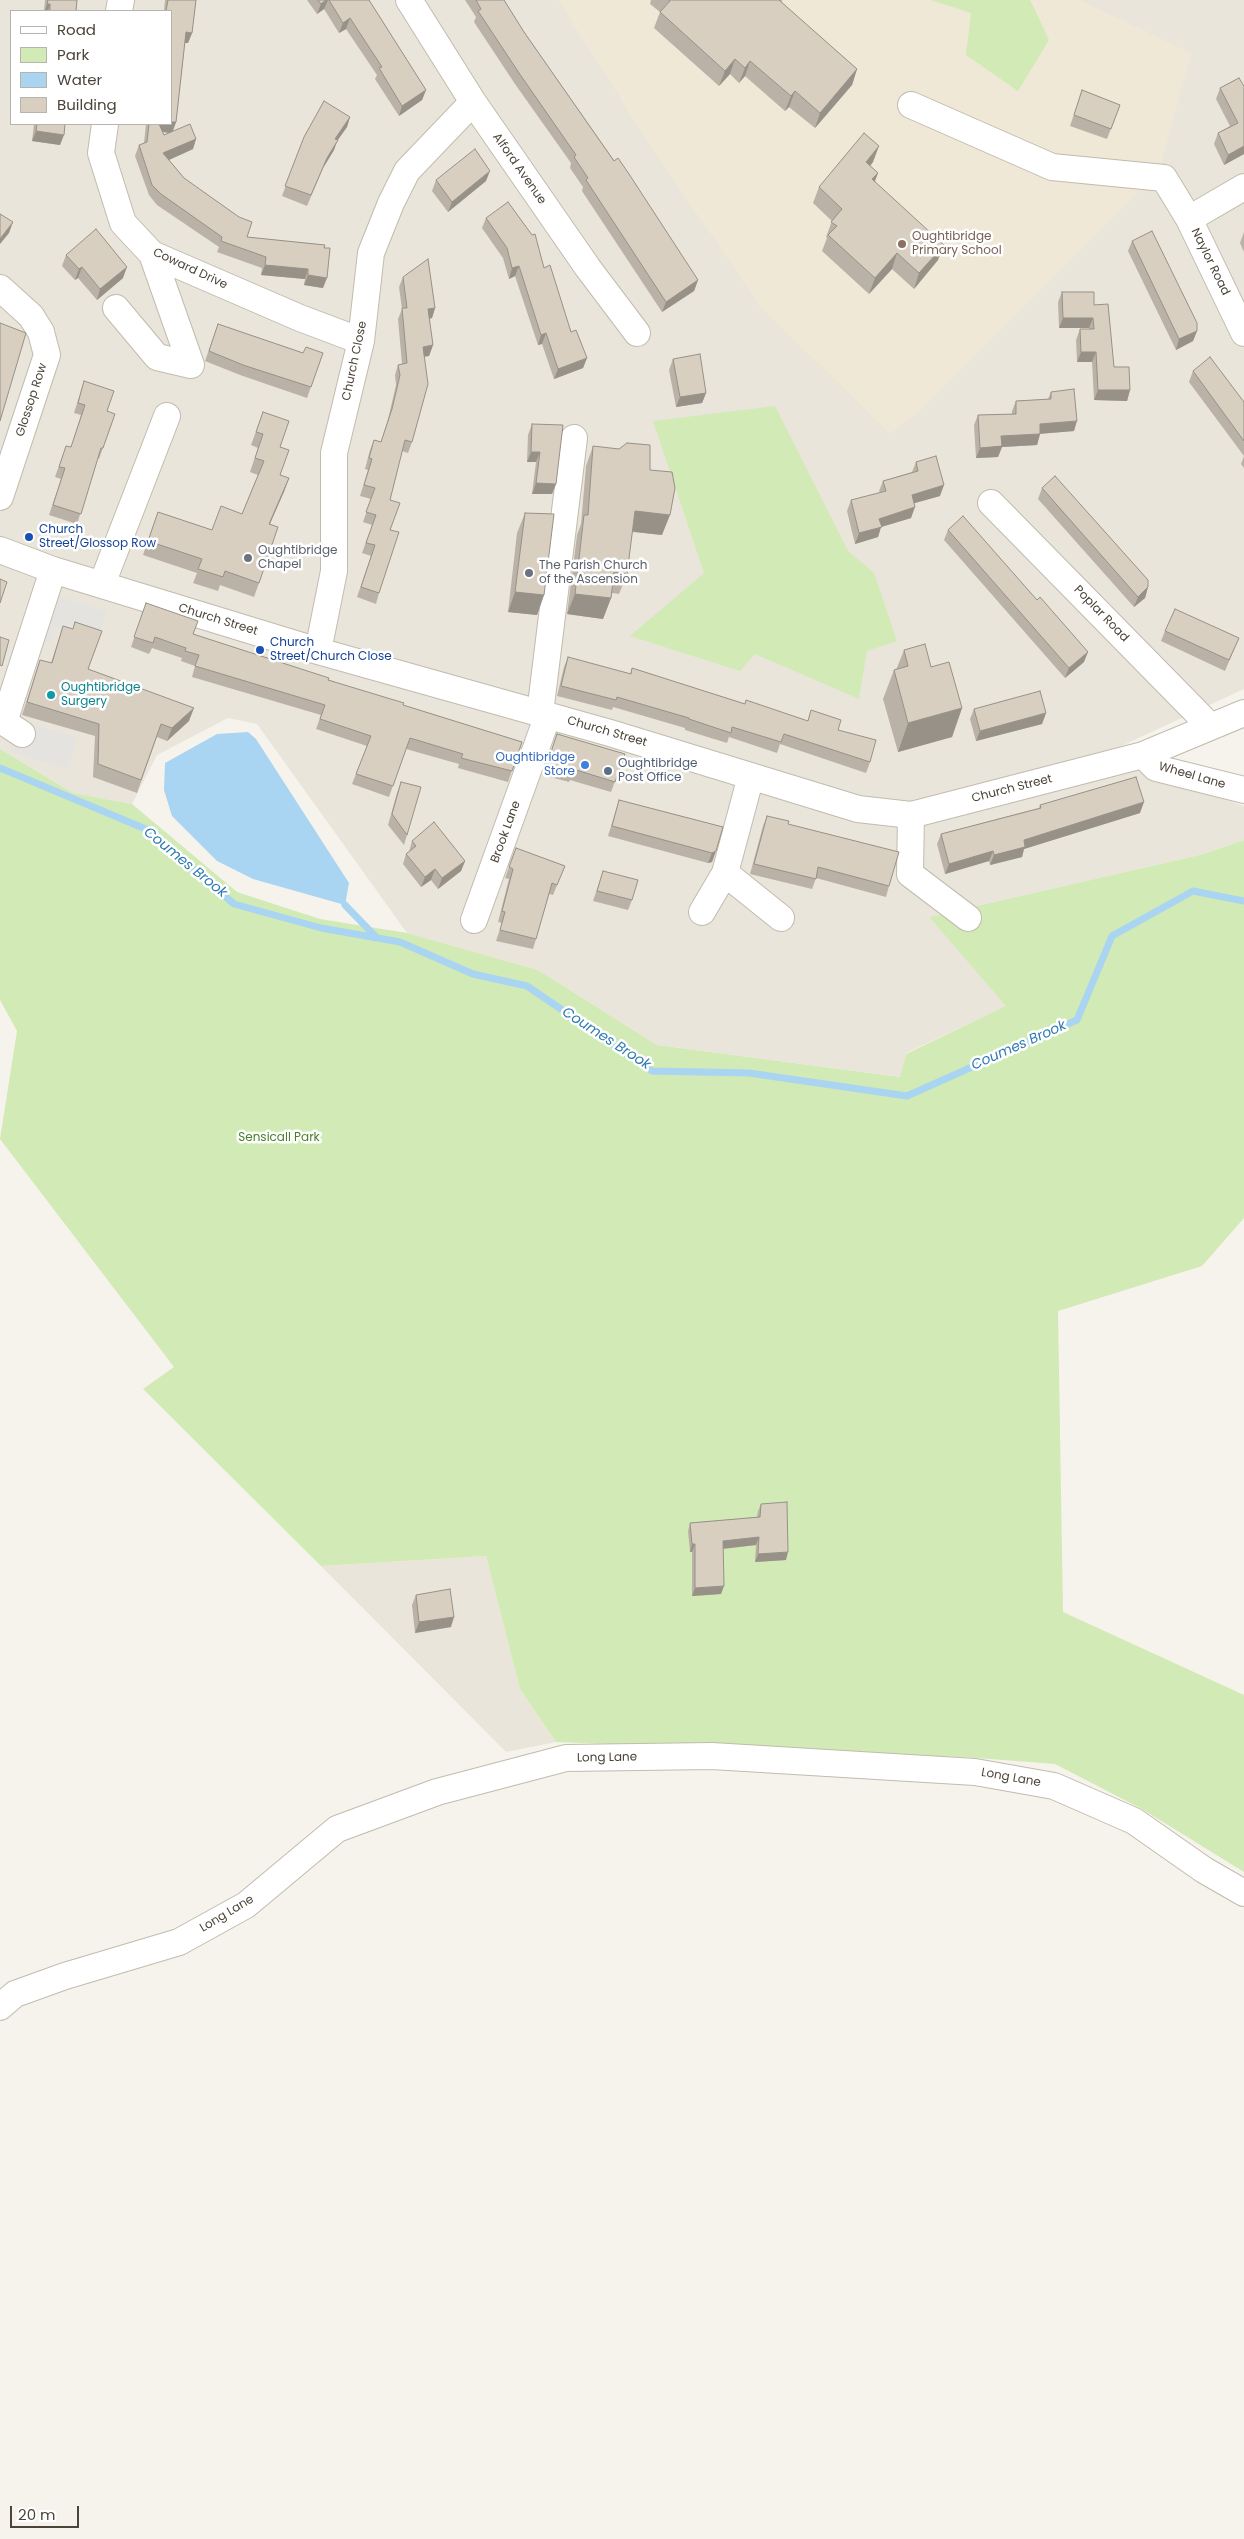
<!DOCTYPE html>
<style>
body{margin:0}
#map{position:relative;width:1244px;height:2539px;overflow:hidden;background:#f6f3ec;font-family:Poppins,sans-serif}
canvas{display:block}
.legend{position:absolute;left:10px;top:10px;width:162px;height:115px;box-sizing:border-box;background:#fff;border:1px solid #b7b4b0;margin:0;padding:6px 9px;list-style:none;font-size:15px;color:#4b4439}
.legend li{display:flex;align-items:center;gap:10px;height:25px}
.legend b{width:25px;border:1px solid #b7b4b0}
.scale{position:absolute;left:10px;top:2506px;width:69px;height:22px;box-sizing:border-box;border:2px solid #4b4439;border-top:0;padding-left:6px;font-size:15px;line-height:18px;white-space:nowrap;color:#4b4439;-webkit-text-stroke:4px #fff;paint-order:stroke}
</style>
<div id="map">
<canvas width="1244" height="2539"></canvas>
<ul class="legend">
<li><b style="height:6px;background:#fff"></b>Road</li>
<li><b style="height:14px;background:#d2eab5"></b>Park</li>
<li><b style="height:14px;background:#a9d4f2"></b>Water</li>
<li><b style="height:14px;background:#d8cfc1"></b>Building</li>
</ul>
<div class="scale">20 m</div>
</div>
<script>
const context = document.querySelector('canvas').getContext('2d');
context.lineJoin = 'round';
function paint(path, color) {
  context.fillStyle = color;
  context.fill(path, 'evenodd');
}
function toPath(rows) {
  const path = new Path2D();
  for (const r of rows) {
    path.moveTo(r[0], r[1]);
    for (let i = 2; i < r.length; i += 2) path.lineTo(r[i], r[i + 1]);
  }
  return path;
}
function strokePath(path, color, width, dash) {
  context.strokeStyle = color;
  context.lineWidth = width;
  context.lineCap = dash ? 'butt' : 'round';
  context.setLineDash(dash || []);
  context.stroke(path);
}
function write(font, color, halo, rows, align = 'center') {
  context.font = font + ' Poppins,sans-serif';
  context.lineWidth = 5;
  context.setLineDash([]);
  context.textBaseline = 'middle';
  context.strokeStyle = halo;
  context.fillStyle = color;
  for (const [text, x, y, turn = 0] of rows) {
    context.save();
    context.translate(x, y);
    context.rotate((+turn || 0) * Math.PI / 180);
    context.textAlign = isNaN(turn) ? turn : align;
    if (halo) context.strokeText(text, 0, 0);
    context.fillText(text, 0, 0);
    context.restore();
  }
}
paint(toPath([
 [0,0,1244,0,1244,689,1100,756,1244,806,1244,840,1204,854,929,917,1007,1006,906,1053,901,1077,657,1045,538,970,407,933,257,724,228,718,157,755,132,804,73,793,0,749],
 [11,11,171,11,171,124,11,124],
 [486,1556,520,1689,556,1742,506,1752,321,1566]
]), '#eae5da');
paint(toPath([
 [558,0,931,0,1049,40,1030,0,1079,0,1191,53,1161,164,1147,183,919,412,890,434,759,305,646,139]
]), '#efe8d6');
paint(toPath([
 [931,0,1030,0,1049,40,1018,91,966,55,971,13],
 [775,406,848,551,874,573,897,641,867,651,859,699,755,654,740,671,630,636,704,573,653,421],
 [0,749,73,793,132,804,237,892,320,919,407,933,538,970,657,1045,900,1077,906,1054,1006,1006,929,917,1204,854,1244,840,1244,1218,1202,1266,1058,1311,1063,1612,1244,1695,1244,1872,1142,1809,1055,1764,965,1757,556,1742,520,1689,486,1556,321,1566,143,1389,174,1367,0,1139,17,1031,0,1000]
]), '#d2eab5');
paint(toPath([
 [39,590,106,611,98,640,55,627,50,643,25,636],
 [10,717,77,738,67,769,11,752]
]), '#e5e3e0');
paint(toPath([
 [248,732,256,739,349,883,345,905,253,879,217,861,172,816,164,790,165,763,217,734]
]), '#a9d4f2');
strokePath(toPath([
 [0,768,148,830,234,904,321,928,400,942,473,974,527,986,652,1071,749,1073,907,1096,1077,1020,1112,936,1193,891,1244,901],
 [345,905,376,937]
]), '#a9d4f2', 7);
const minor = toPath([
 [409,0,473,102,588,268,637,333],
 [119,11,121,0],
 [911,105,1052,167,1164,178,1189,219,1244,333],
 [105,124,101,153,123,223,152,254,300,318,361,341],
 [1189,219,1244,187],
 [152,254,191,365],
 [0,288,31,316,41,332,47,355,0,497],
 [116,308,157,357,191,365],
 [991,503,1210,726],
 [0,550,53,570,318,651,610,733,858,809,911,815,1143,755,1244,713],
 [102,584,167,416],
 [318,651,334,571,334,453,361,341,371,253,391,203,407,171,473,102],
 [540,713,574,438],
 [22,734,4,722,53,570],
 [1143,755,1156,768,1244,790],
 [751,776,725,873,781,918],
 [911,815,910,874,968,918],
 [702,912,725,873],
 [474,920,548,715],
 [0,2007,15,1994,65,1976,179,1942,246,1905,337,1829,437,1792,566,1758,712,1756,975,1772,1054,1786,1134,1821,1204,1870,1244,1893]
]);
strokePath(minor, '#c2bbae', 28);
strokePath(minor, '#fff', 26);
paint(toPath([
 [45,0,77,0,76,11,44,11],
 [165,0,196,0,192,33,188,43,185,43,176,122,173,131,196,139,193,149,169,160,184,178,247,237,325,245,323,288,304,285,305,279,261,275,262,268,217,252,219,247,157,205,149,195,135,156,139,145,144,143,146,124,171,124,171,11,164,11],
 [163,132,169,133,164,135],
 [307,0,369,0,426,90,422,100,399,116,375,79,377,75,346,29,339,33,324,9,317,14],
 [465,0,504,0,524,32,698,280,694,291,662,312,582,191,583,187,570,168,571,163,515,84,474,22,476,17],
 [651,0,782,0,782,3,857,69,852,85,815,128,789,107,785,111,745,76,739,83,730,74,719,86,654,28,660,12,650,4],
 [1239,78,1244,154,1224,165,1214,144,1218,133,1230,126,1216,99,1220,88],
 [1082,90,1120,105,1107,139,1070,126],
 [350,117,347,127,337,141,334,150,323,168,307,206,282,196,304,137],
 [34,124,65,124,60,145,32,141],
 [873,162,870,166,878,173,875,181,938,260,914,289,892,269,869,294,822,251,827,238,826,237,832,221,813,203,819,187],
 [436,180,486,181,448,212,432,191],
 [486,218,544,268,571,332,587,358,583,368,554,379,542,344,538,345,515,276,509,279,503,258,482,228],
 [1244,232,1244,252,1240,243],
 [1132,241,1197,331,1193,341,1176,350,1128,251],
 [66,255,123,278,97,300,78,278,75,280,62,266],
 [403,277,435,308,432,318,429,319,433,345,429,356,424,357,412,442,408,453,402,451,390,500,390,530,379,593,376,604,357,597,371,556,362,553,372,525,363,522,371,499,360,496,368,470,365,469,370,450,374,440,381,442,388,419,396,385,395,375,398,365,402,364,398,319,402,309,399,287],
 [1062,292,1094,305,1114,367,1130,390,1127,401,1094,400,1092,362,1077,362,1076,340,1080,329,1089,329,1089,328,1059,328,1058,302],
 [218,324,303,353,323,353,307,398,240,375,205,361],
 [673,359,706,393,702,403,676,407,669,370],
 [1193,371,1244,402,1244,468,1241,464,1244,456,1189,382],
 [84,381,107,411,115,414,99,459,98,458,77,524,49,515,61,479,55,477,66,446,71,447,81,415,74,413],
 [1051,392,1074,431,1040,434,1037,445,1002,447,998,457,976,458,974,425,978,415,1012,414,1012,411,1016,401,1048,399],
 [263,412,280,447,280,475,289,478,270,524,259,583,254,597,220,585,218,591,193,583,197,573,143,555,158,512,212,530,242,514,258,475,250,472,258,448,251,445],
 [532,424,556,484,552,494,532,494,536,462,527,462,528,435],
 [593,446,650,470,662,535,632,532,627,574,619,594,612,593,611,598,603,619,567,614,577,535,581,524,586,466],
 [916,462,940,496,914,503,911,518,881,527,878,537,855,544,847,511,851,500,880,493,879,491,883,481,912,472],
 [1042,488,1148,587,1145,598,1134,607,1038,499],
 [525,513,544,595,537,615,508,612,517,533],
 [948,530,1084,662,1065,678,944,540],
 [146,603,193,634,403,705,522,742,508,782,458,768,459,764,406,749,389,797,352,784,367,746,316,729,321,715,192,677,195,666,181,661,182,658,152,648,149,654,131,647],
 [63,626,88,669,189,721,167,741,157,737,137,793,93,777,95,736,22,715,40,660,51,663],
 [1165,631,1239,638,1225,671,1161,641],
 [904,650,931,667,962,708,952,737,898,752,883,699,894,670,896,670],
 [568,657,630,674,632,668,745,704,838,730,870,762,866,773,780,744,777,753,729,737,727,743,685,730,685,728,613,707,612,710,557,696,564,667],
 [974,709,1046,713,1042,724,976,741,970,719],
 [557,734,625,754,611,792,570,780,569,782,543,775],
 [401,782,407,835,404,845,388,825,397,793],
 [619,800,723,827,712,862,708,863,608,836],
 [1040,805,1140,813,1024,849,1022,857,990,865,989,861,945,874,937,844,941,834,1039,808],
 [767,816,889,886,886,897,816,878,812,889,750,874,763,826],
 [412,841,465,861,461,871,438,889,431,880,421,887,403,864,406,854,409,852],
 [516,848,565,866,553,895,549,894,536,939,533,949,496,941,502,923,498,922,509,879,505,878],
 [603,871,632,900,628,910,593,901],
 [761,1504,786,1560,755,1562,756,1545,723,1549,721,1594,692,1596,692,1552,690,1552,688,1531,690,1523,757,1517,758,1511],
 [416,1595,451,1627,415,1633,412,1605]
]), '#bab2a6');
paint(toPath([
 [326,0,328,0,324,9,317,14,321,4],
 [47,4,50,4,48,11,45,11],
 [350,18,346,29,339,33,343,23],
 [186,32,192,33,188,43,182,43],
 [735,59,730,74,719,86,725,71],
 [750,61,745,76,739,83,745,68],
 [857,69,852,85,815,128,820,113],
 [426,90,422,100,399,116,402,106],
 [795,91,789,107,785,111,791,96],
 [350,117,347,127,337,141,334,150,323,168,307,206,327,158,335,139],
 [171,122,176,122,172,133,154,131,157,124,171,124],
 [36,131,64,135,60,145,32,141],
 [196,139,193,149,160,164,163,153],
 [879,146,873,162,860,178,866,162],
 [1244,146,1244,154,1224,165,1228,155],
 [490,171,486,181,448,212,452,202],
 [878,173,872,188,872,179],
 [13,222,9,233,0,244,0,239],
 [944,245,938,260,914,289,919,273],
 [897,253,892,269,869,294,875,278],
 [265,265,308,269,305,279,261,275],
 [519,266,515,276,509,279,512,268],
 [82,267,78,278,75,280,79,269],
 [127,267,123,278,97,300,100,289],
 [308,275,327,278,323,288,304,285],
 [698,280,694,291,662,312,666,302],
 [435,308,432,318,424,320,428,309],
 [1063,318,1093,318,1089,328,1059,328],
 [1197,331,1193,341,1176,350,1179,339],
 [546,333,542,344,538,345,541,335],
 [433,345,429,356,419,357,423,347],
 [1081,352,1096,352,1092,362,1077,362],
 [587,358,583,368,554,379,558,369],
 [1098,390,1130,390,1127,401,1094,400],
 [706,393,702,403,676,407,680,397],
 [1077,421,1074,431,1036,434,1040,424],
 [1040,434,1037,445,1002,447,998,457,976,458,980,448,1001,436],
 [531,452,540,452,536,462,527,462],
 [289,478,284,492,264,537,269,524],
 [536,483,556,484,552,494,532,494],
 [944,485,940,496,908,505,912,495],
 [915,507,911,518,881,527,878,537,855,544,859,533,879,519],
 [635,511,670,515,662,535,628,531],
 [1148,587,1145,598,1134,607,1138,597],
 [515,592,544,595,537,615,508,612],
 [575,594,611,598,603,619,567,614],
 [1088,652,1084,662,1065,678,1069,668],
 [194,708,189,721,167,741,172,728],
 [962,708,952,737,898,752,908,723],
 [1046,713,1042,724,976,741,980,731],
 [1144,802,1140,813,1024,849,1022,857,990,865,994,855,1024,840],
 [716,851,712,862,708,863,712,853],
 [993,851,989,861,945,874,949,864],
 [465,861,461,871,438,889,442,878],
 [435,869,431,880,421,887,425,877],
 [759,1537,756,1545,720,1549,723,1541],
 [692,1544,695,1544,692,1552,690,1552],
 [788,1552,786,1560,755,1562,758,1554],
 [724,1586,721,1594,692,1596,695,1588],
 [454,1617,451,1627,415,1633,419,1622]
]), '#979187');
const building = toPath([
 [48,0,77,0,76,11,50,11,50,4,47,4,48,0],
 [168,0,196,0,192,33,186,32,176,122,171,122,171,11,166,11,168,0],
 [318,0,326,0,321,4,318,0],
 [329,0,369,0,426,90,402,106,379,68,382,67,350,18,343,23,329,0],
 [476,0,504,0,524,32,614,161,618,158,629,174,698,280,666,302,586,180,588,178,574,157,576,155,519,73,478,11,481,9,476,0],
 [669,0,779,0,857,69,820,113,795,91,791,96,750,61,745,68,735,59,725,71,660,12,670,1,669,0],
 [1239,78,1244,86,1244,146,1228,155,1218,133,1238,123,1220,88,1239,78],
 [1082,90,1120,105,1111,129,1074,115,1082,90],
 [324,101,350,117,335,139,338,140,327,158,311,195,285,186,304,137,324,101],
 [37,124,65,124,64,135,36,131,37,124],
 [149,124,159,124,164,135,190,124,196,139,163,153,184,178,239,217,252,222,247,237,325,245,324,248,330,248,327,278,308,275,308,269,265,265,266,257,221,241,222,237,161,194,152,185,139,145,147,142,149,124],
 [864,133,879,146,866,162,878,173,872,179,944,245,919,273,897,253,875,278,828,235,837,226,831,222,842,209,819,187,864,133],
 [475,149,490,171,452,202,436,180,475,149],
 [508,202,532,235,535,234,544,268,550,265,571,332,576,330,587,358,558,369,546,333,541,335,519,266,512,268,507,248,486,218,508,202],
 [0,214,13,222,0,239,0,214],
 [96,229,127,267,100,289,82,267,79,269,66,255,96,229],
 [1152,231,1197,323,1197,331,1179,339,1132,241,1152,231],
 [428,259,435,308,428,309,433,345,423,347,428,384,412,442,405,440,390,500,400,503,390,530,399,532,379,593,361,587,375,545,366,543,376,515,366,512,375,488,364,485,372,459,369,458,374,440,381,442,392,409,400,375,398,365,407,363,402,308,407,308,403,277,428,259],
 [1062,292,1094,292,1094,305,1108,304,1114,367,1129,367,1130,390,1098,390,1096,352,1081,352,1080,329,1094,329,1093,318,1063,318,1062,292],
 [0,323,26,333,0,421,0,323],
 [218,324,303,353,306,347,323,353,311,387,243,365,209,351,218,324],
 [700,354,706,393,680,397,673,359,700,354],
 [1210,357,1244,402,1244,441,1193,371,1210,357],
 [84,381,114,391,107,411,115,414,103,448,101,448,81,514,53,505,65,468,59,467,66,446,71,447,85,405,78,403,84,381],
 [1074,389,1077,421,1040,424,1040,434,1001,436,1002,446,980,448,978,415,1016,414,1016,401,1051,399,1051,392,1074,389],
 [263,412,289,421,280,447,289,450,280,475,289,478,269,524,278,527,259,583,225,571,223,577,198,569,202,559,148,541,158,512,212,530,221,506,242,514,264,461,255,458,263,434,256,432,263,412],
 [532,424,563,425,556,484,536,483,540,452,531,452,532,424],
 [627,443,650,445,650,470,672,472,675,488,670,515,635,511,627,574,614,572,611,598,575,594,584,515,588,515,593,446,619,449,627,443],
 [936,456,944,485,912,495,915,507,879,519,882,527,859,533,851,500,886,491,883,481,918,471,916,462,936,456],
 [1055,476,1148,580,1148,587,1138,597,1042,488,1055,476],
 [525,513,554,514,544,595,515,592,525,513],
 [963,516,1037,600,1040,597,1088,652,1069,668,948,530,963,516],
 [0,579,7,582,0,603,0,579],
 [146,603,198,621,193,634,329,678,328,680,404,703,403,705,522,742,512,771,461,758,463,754,410,738,393,786,356,774,371,736,320,719,325,705,195,666,199,655,185,651,186,648,155,637,153,643,134,637,146,603],
 [1175,609,1239,638,1229,660,1165,631,1175,609],
 [75,622,102,631,88,669,194,708,172,728,161,724,141,780,98,764,99,724,27,702,40,660,52,663,63,626,73,629,75,622],
 [0,637,9,640,2,666,0,665,0,637],
 [925,644,931,667,949,662,962,708,908,723,894,670,908,666,904,650,925,644],
 [568,657,631,674,632,668,745,704,746,700,808,721,811,710,841,720,838,730,876,740,870,762,784,734,781,742,732,727,731,733,689,719,689,718,617,697,616,700,561,686,568,657],
 [1040,691,1046,713,980,731,974,709,1040,691],
 [557,734,625,754,615,782,573,769,573,771,547,764,557,734],
 [1136,777,1144,802,1024,840,1025,847,994,855,993,851,949,864,941,834,1041,808,1040,805,1136,777],
 [401,782,421,787,407,835,392,814,401,782],
 [619,800,723,827,716,851,712,853,612,826,619,800],
 [767,816,789,821,788,824,899,852,889,886,818,867,816,879,754,864,767,816],
 [434,822,465,861,442,878,435,869,425,877,406,854,416,846,412,841,434,822],
 [516,848,565,866,557,885,552,883,536,939,500,930,505,912,502,911,513,869,509,867,516,848],
 [603,871,638,880,632,900,597,891,603,871],
 [787,1502,788,1552,758,1554,759,1537,723,1541,724,1586,695,1588,695,1544,692,1544,690,1523,760,1517,761,1504,787,1502],
 [450,1589,454,1617,419,1622,416,1595,450,1589]
]);
paint(building, '#d8cfc1');
strokePath(building, '#979187', 1);
for (const [x, y, r, color] of [
 [902,244,5,"#8d6e63"],
 [29,537,5,"#1a4fb4"],
 [248,558,5,"#6b7280"],
 [529,573,5,"#6b7280"],
 [260,650,5,"#1a4fb4"],
 [51,695,5,"#0f9aa8"],
 [585,765,5,"#3f7fe0"],
 [608,771,5,"#5c6f8a"]
]) {
  const dot = new Path2D();
  dot.arc(x, y, r, 0, 2 * Math.PI);
  context.fillStyle = color;
  context.fill(dot);
  strokePath(dot, '#fff', 2);
}
write('12px', '#4b4439', '#fff', [
 ["Alford Avenue",519,169,55],
 ["Naylor Road",1210,262,64],
 ["Coward Drive",190,269,25],
 ["Church Close",355,361,-78],
 ["Glossop Row",32,400,-72],
 ["Poplar Road",1101,614,46],
 ["Church Street",218,620,17],
 ["Church Street",607,732,16],
 ["Wheel Lane",1192,776,16],
 ["Church Street",1012,789,-14],
 ["Brook Lane",506,832,-70],
 ["Long Lane",607,1758,-1],
 ["Long Lane",1011,1778,10],
 ["Long Lane",227,1914,-31]
]);
write('12px', '#785e54', '#fff', [
 ["Oughtibridge",912,237],
 ["Primary School",912,251]
], 'left');
write('12px', '#164399', '#fff', [
 ["Church",39,530],
 ["Street/Glossop Row",39,544],
 ["Church",270,643],
 ["Street/Church Close",270,657]
], 'left');
write('12px', '#5b616d', '#fff', [
 ["Oughtibridge",258,551],
 ["Chapel",258,565],
 ["The Parish Church",539,566],
 ["of the Ascension",539,580]
], 'left');
write('12px', '#0d838f', '#fff', [
 ["Oughtibridge",61,688],
 ["Surgery",61,702]
], 'left');
write('12px', '#366cbe', '#fff', [
 ["Oughtibridge",575,758],
 ["Store",575,772]
], 'right');
write('12px', '#4e5e75', '#fff', [
 ["Oughtibridge",618,764],
 ["Post Office",618,778]
], 'left');
write('12px', '#4a7f2a', '#fff', [
 ["Sensicall Park",279,1138]
]);
write('italic 14px', '#2e7ab2', '#fff', [
 ["Coumes Brook",185,863,39],
 ["Coumes Brook",606,1039,33],
 ["Coumes Brook",1019,1046,-24]
]);
</script>
